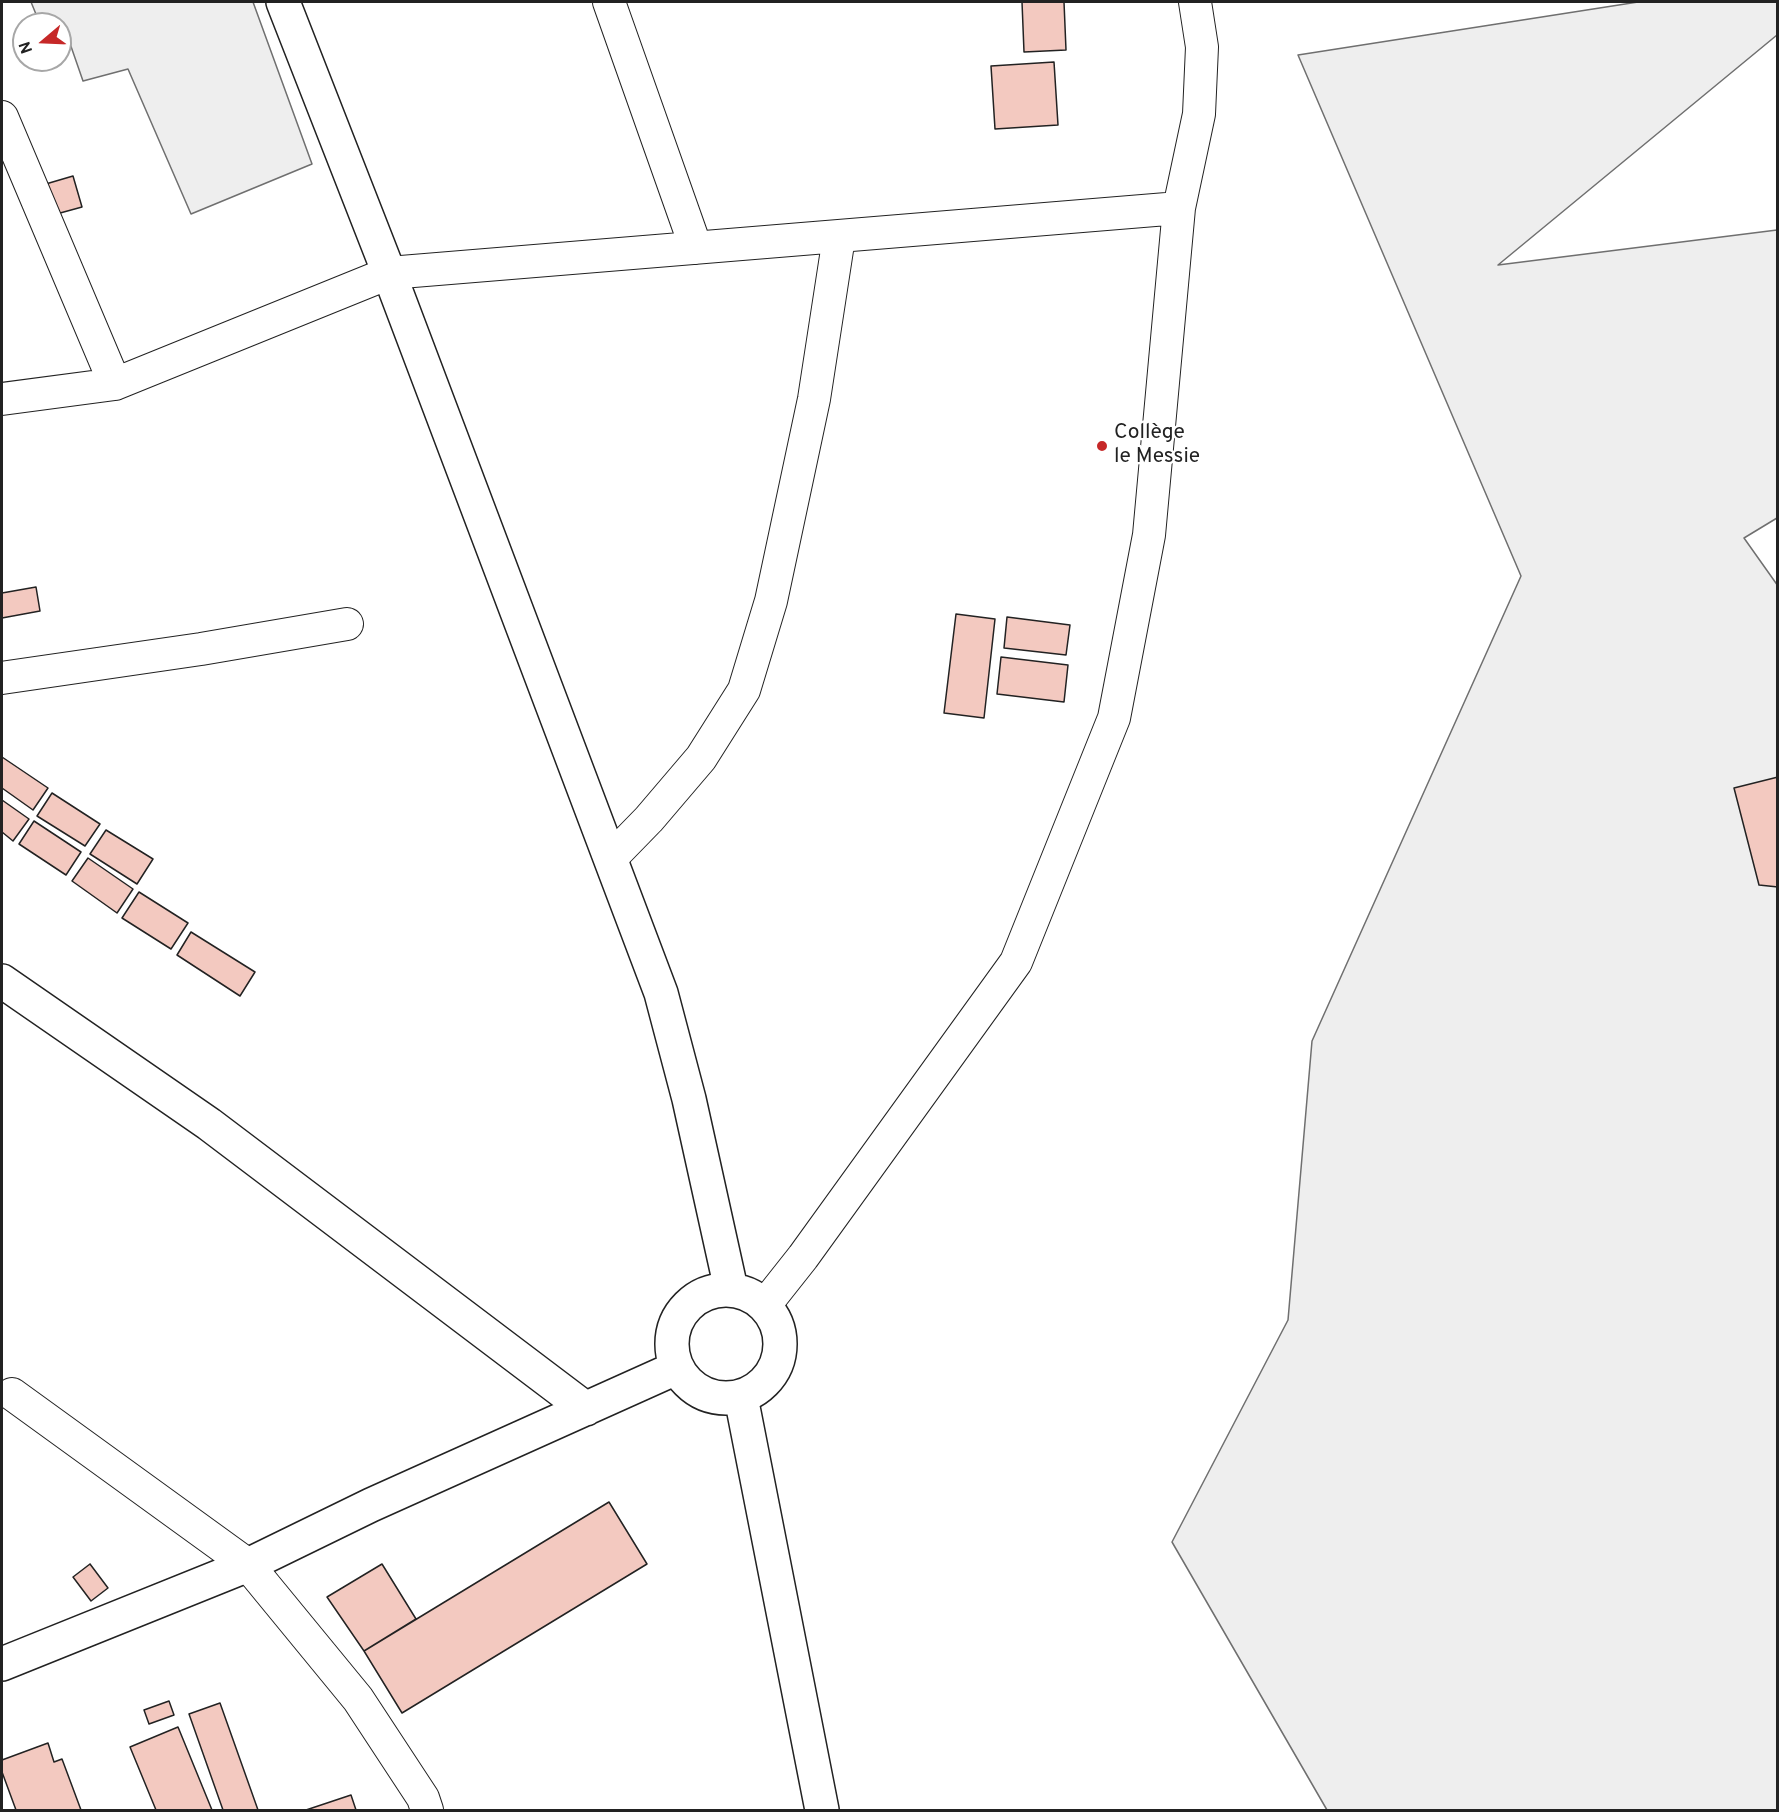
<!DOCTYPE html>
<meta charset="utf-8">
<style>
body{margin:0}
#map{position:relative;width:1779px;height:1812px;overflow:hidden;background:#fff;font-family:Overpass,sans-serif}
canvas{display:block}
.frame{position:absolute;inset:0;border:3px solid #222;pointer-events:none}
.north{position:absolute;left:12px;top:12px;width:60px;height:60px;box-sizing:border-box;background:#fff;border:2px solid #a7a7a7;border-radius:50%;rotate:251deg;font-size:16px;font-weight:700;line-height:24px;text-align:center;color:#222}
.north::after{content:'';display:block;margin:auto;width:21px;height:27px;background:#c62828;clip-path:polygon(50% 0,100% 100%,50% 72%,0 100%)}
</style>
<div id="map">
<canvas width="1779" height="1812"></canvas>
<div class="frame"></div>
<div class="north">N</div>
</div>
<script>
const context = document.querySelector('canvas').getContext('2d');
context.lineJoin = 'round';
function paint(path, color) {
  context.fillStyle = color;
  context.fill(path, 'evenodd');
}
function toPath(rows) {
  const path = new Path2D();
  for (const r of rows) {
    if (r.length === 3) {
      path.moveTo(r[0] + r[2], r[1]);
      path.arc(r[0], r[1], r[2], 0, 2 * Math.PI);
      continue;
    }
    path.moveTo(r[0], r[1]);
    for (let i = 2; i < r.length; i += 2) path.lineTo(r[i], r[i + 1]);
  }
  return path;
}
function strokePath(path, color, width, dash) {
  context.strokeStyle = color;
  context.lineWidth = width;
  context.lineCap = dash ? 'butt' : 'round';
  context.setLineDash(dash || []);
  context.stroke(path);
}
function write(font, color, halo, rows, align = 'center') {
  context.font = font + ' Overpass,sans-serif';
  context.lineWidth = 4.5;
  context.setLineDash([]);
  context.textBaseline = 'middle';
  context.strokeStyle = halo;
  context.fillStyle = color;
  for (const [text, x, y, turn = 0] of rows) {
    context.save();
    context.translate(x, y);
    context.rotate((+turn || 0) * Math.PI / 180);
    context.textAlign = isNaN(turn) ? turn : align;
    if (halo) context.strokeText(text, 0, 0);
    context.fillText(text, 0, 0);
    context.restore();
  }
}
const green = toPath([
 [31,2,253,2,312,164,191,214,128,69,83,81,66,32,60,34,60,24,40,24,31,2],
 [1638,2,1777,2,1777,35,1498,265,1777,230,1777,518,1744,538,1778,586,1777,1810,1327,1810,1172,1542,1288,1320,1312,1041,1521,576,1298,55,1638,2]
]);
paint(green, '#eee');
strokePath(green, '#6f6f6f', 1.5);
const building = toPath([
 [1022,2,1064,2,1066,50,1024,52,1022,2],
 [1054,62,1058,125,995,129,991,66,1054,62],
 [73,176,82,207,31,221,22,191,73,176],
 [36,587,40,611,2,618,2,593,36,587],
 [956,614,995,619,984,718,944,713,956,614],
 [1007,617,1070,625,1066,655,1004,648,1007,617],
 [1001,657,1068,665,1064,702,997,694,1001,657],
 [2,757,48,788,33,810,2,788,2,757],
 [1778,777,1778,887,1759,885,1734,788,1778,777],
 [52,793,100,824,85,846,37,816,52,793],
 [2,800,29,819,13,841,2,832,2,800],
 [34,821,81,852,66,875,19,844,34,821],
 [106,830,153,859,137,884,90,854,106,830],
 [88,858,133,889,117,913,72,881,88,858],
 [139,892,188,923,171,949,122,918,139,892],
 [191,932,255,972,240,996,177,955,191,932],
 [609,1502,647,1564,402,1713,364,1651,609,1502],
 [90,1564,108,1588,91,1601,73,1577,90,1564],
 [382,1564,416,1619,364,1651,327,1597,382,1564],
 [169,1701,174,1715,149,1724,144,1710,169,1701],
 [220,1703,258,1810,223,1810,189,1714,220,1703],
 [178,1727,212,1810,156,1810,130,1747,178,1727],
 [48,1743,54,1762,62,1759,81,1810,16,1810,2,1772,2,1760,48,1743],
 [351,1795,356,1810,306,1810,351,1795]
]);
paint(building, '#f3c9c0');
strokePath(building, '#222', 1.5);
const street = toPath([
 [609,2,696,248],
 [2,117,115,384],
 [2,399,115,384,389,273,1179,208],
 [2,678,201,649,347,624],
 [611,858,649,819,701,758,744,690,771,601,814,399,839,237],
 [765,1305,803,1257,1016,962,1114,718,1149,535,1179,208,1199,114,1202,47,1195,2],
 [12,1394,248,1565,358,1699,423,1798,427,1810]
]);
const secondary = toPath([
 [283,2,389,273,661,993,689,1099,731,1289],
 [2,981,209,1124,586,1409],
 [726,1344,54],
 [741,1397,822,1810],
 [2,1664,248,1565,371,1505,676,1368]
]);
strokePath(street, '#222', 34);
strokePath(secondary, '#222', 36);
strokePath(street, '#fff', 32);
strokePath(secondary, '#fff', 33);
for (const [x, y, r, color] of [
 [1102,446,6,"#c62828"]
]) {
  const dot = new Path2D();
  dot.arc(x, y, r, 0, 2 * Math.PI);
  context.fillStyle = color;
  context.fill(dot);
  strokePath(dot, '#fff', 2);
}
write('21px', '#222', '#fff', [
 ["Collège",1114,434],
 ["le Messie",1114,458]
], 'left');
</script>
